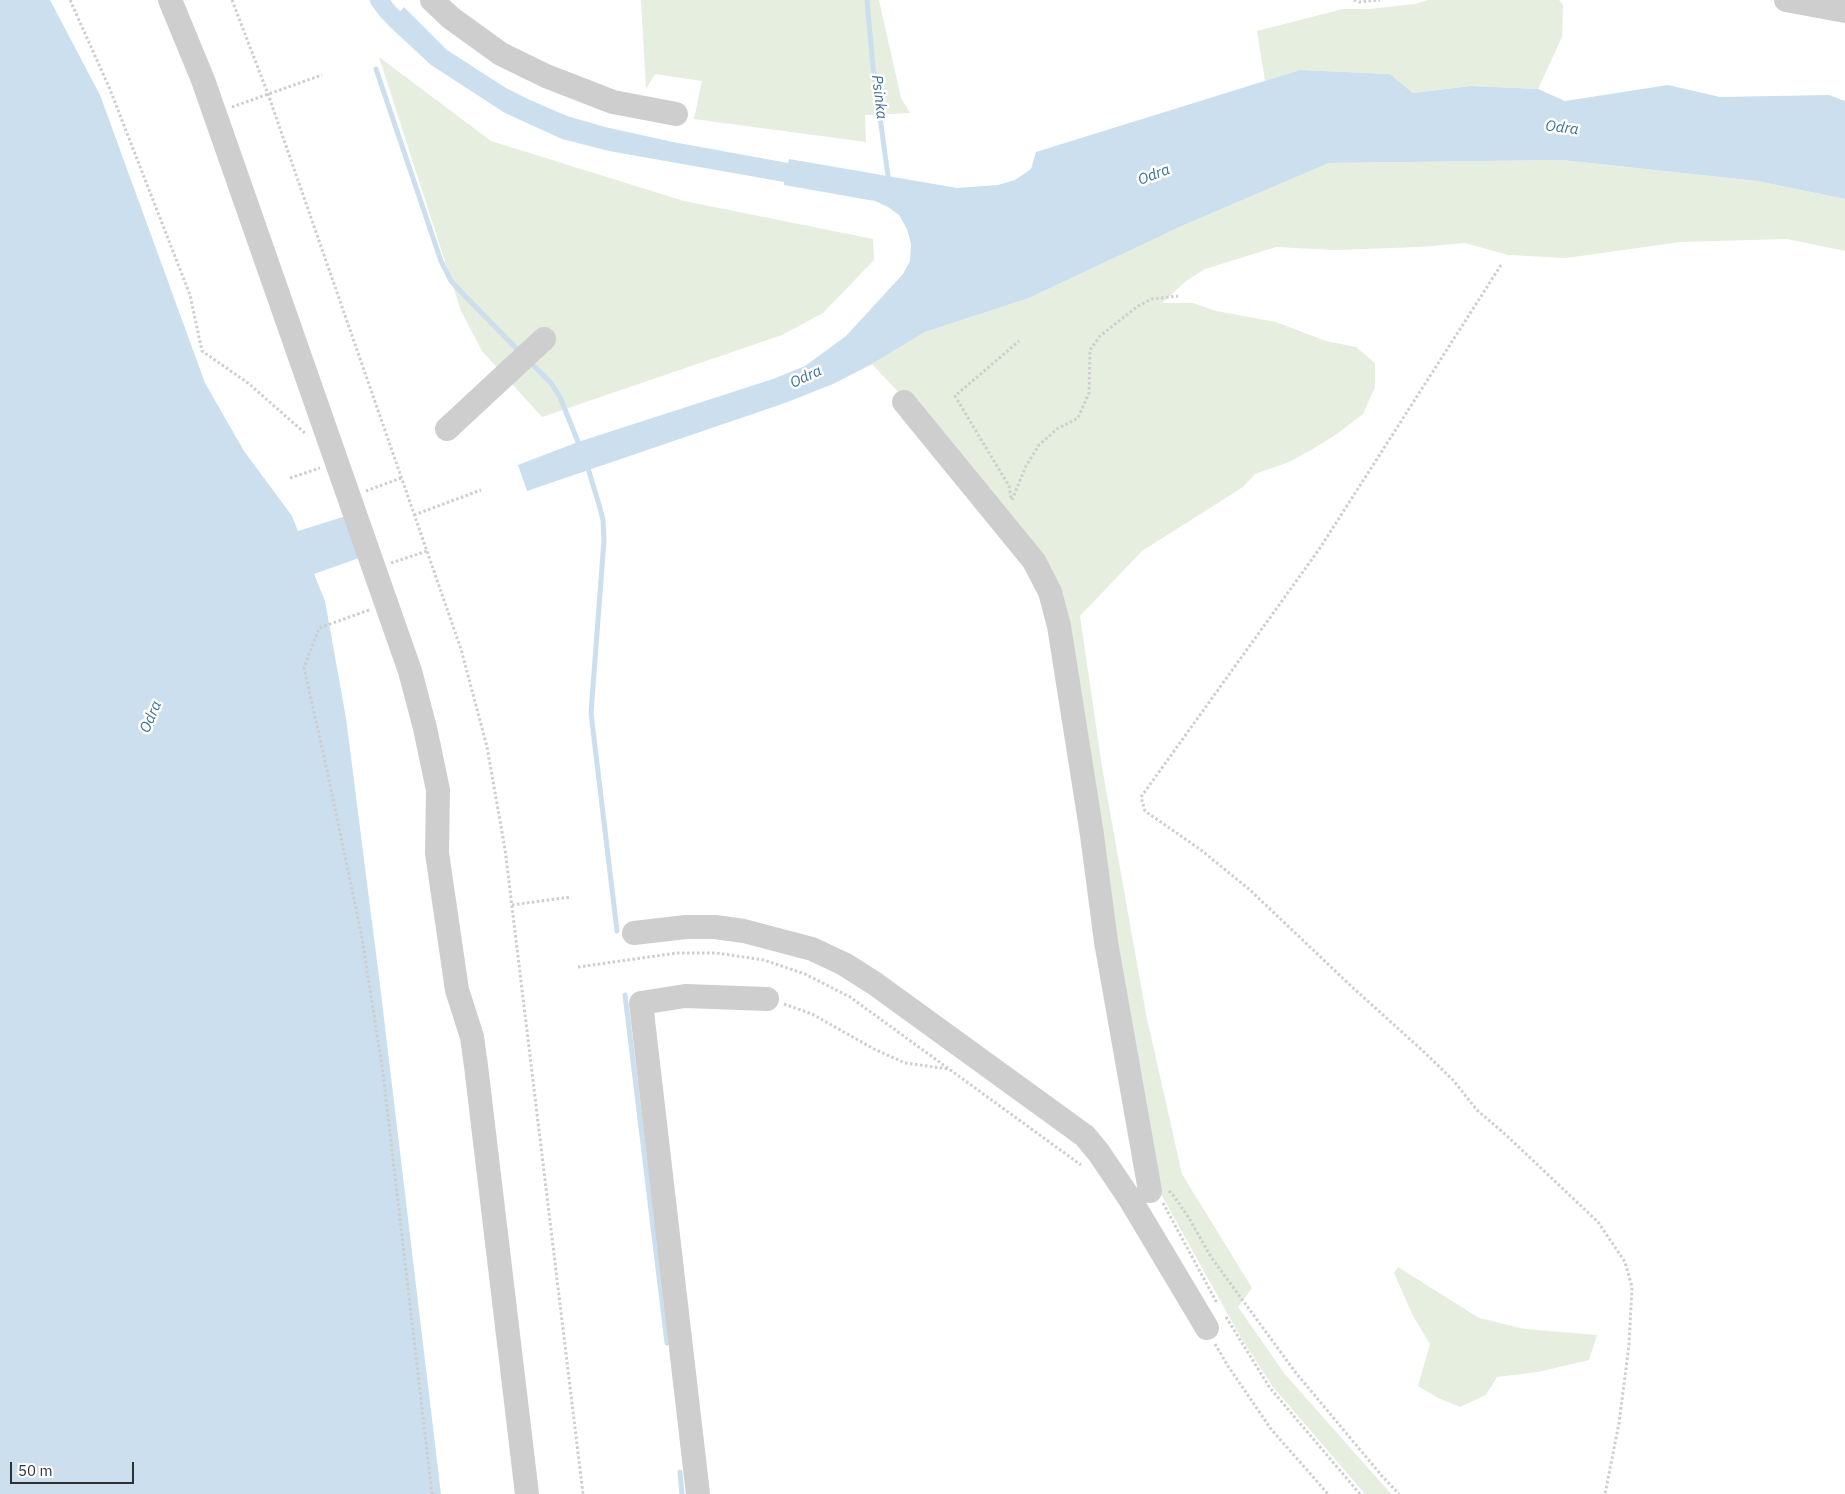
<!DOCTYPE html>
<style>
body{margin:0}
#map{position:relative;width:1845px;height:1494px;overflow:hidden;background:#fff;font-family:"IBM Plex Sans",sans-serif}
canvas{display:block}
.scale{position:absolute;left:10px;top:1462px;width:124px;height:22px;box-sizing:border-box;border:2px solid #313131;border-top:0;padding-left:6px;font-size:15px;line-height:18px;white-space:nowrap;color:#313131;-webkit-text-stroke:4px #fff;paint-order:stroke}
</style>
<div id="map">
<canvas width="1845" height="1494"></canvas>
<div class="scale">50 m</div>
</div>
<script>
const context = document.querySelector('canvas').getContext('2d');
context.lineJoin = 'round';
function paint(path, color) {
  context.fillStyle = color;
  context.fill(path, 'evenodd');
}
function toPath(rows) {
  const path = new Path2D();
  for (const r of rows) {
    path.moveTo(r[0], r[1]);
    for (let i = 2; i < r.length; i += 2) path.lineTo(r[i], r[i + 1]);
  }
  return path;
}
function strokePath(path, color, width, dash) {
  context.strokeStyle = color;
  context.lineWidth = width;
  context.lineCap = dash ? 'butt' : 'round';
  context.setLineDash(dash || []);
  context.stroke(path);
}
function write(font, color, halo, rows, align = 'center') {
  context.font = font + ' "IBM Plex Sans",sans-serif';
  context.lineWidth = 5;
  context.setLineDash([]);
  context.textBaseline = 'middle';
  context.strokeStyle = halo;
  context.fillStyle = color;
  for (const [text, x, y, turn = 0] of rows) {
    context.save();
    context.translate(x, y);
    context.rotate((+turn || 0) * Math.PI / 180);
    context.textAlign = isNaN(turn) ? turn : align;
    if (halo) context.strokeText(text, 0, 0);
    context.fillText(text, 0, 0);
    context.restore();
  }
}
paint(toPath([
 [641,0,879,0,901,98,910,113,865,115,866,142,694,119,702,81,655,74,646,89],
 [1428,0,1559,0,1563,5,1562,37,1538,89,1471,86,1413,93,1390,74,1300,70,1265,81,1257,31,1343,9,1369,9,1415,4],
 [379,57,491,141,684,201,873,239,874,260,823,313,782,335,542,417,482,351,461,311],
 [1562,160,1757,181,1845,199,1845,251,1787,239,1681,242,1566,258,1508,255,1465,243,1420,247,1335,250,1276,247,1205,269,1186,281,1162,303,1193,303,1216,311,1276,322,1326,341,1356,347,1375,363,1375,387,1363,414,1337,434,1311,450,1289,462,1255,474,1243,487,1142,551,1080,616,1102,767,1146,1014,1182,1174,1252,1288,1238,1307,1284,1373,1391,1494,1365,1494,1273,1387,1240,1336,1152,1178,1059,611,931,427,872,364,925,332,1029,298,1184,225,1329,163],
 [1398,1267,1479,1318,1525,1329,1597,1335,1589,1360,1538,1372,1497,1377,1486,1395,1460,1407,1438,1398,1418,1386,1430,1344,1413,1316,1394,1273]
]), '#e6eedf');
paint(toPath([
 [0,0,50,0,100,95,205,383,244,451,292,516,298,531,346,516,359,558,314,574,325,601,346,718,380,985,441,1494,0,1494],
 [404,7,447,50,506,88,530,100,567,116,605,127,673,142,788,163,789,159,957,188,998,185,1015,180,1031,169,1036,152,1300,70,1390,74,1413,93,1471,86,1538,89,1565,101,1668,85,1720,97,1829,95,1845,101,1845,199,1757,181,1562,160,1329,163,1184,225,1029,298,925,332,872,364,833,384,785,403,527,491,518,465,578,442,773,379,805,366,846,336,903,274,910,261,911,244,907,229,899,215,888,207,875,201,784,185,784,182,609,151,562,139,505,113,431,65,388,25]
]), '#cbdfee');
strokePath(toPath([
 [867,0,873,67,889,183],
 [376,69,441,261,451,281,464,295,518,350],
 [531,363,551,383,560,397,580,447],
 [587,465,600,508,603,520,604,540,591,713,617,931],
 [625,995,667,1343],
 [680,1472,682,1494]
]), '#cbdfee', 5);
strokePath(toPath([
 [379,0,388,12,411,34]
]), '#cbdfee', 18);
strokePath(toPath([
 [70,0,109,87,190,295,202,351,248,383,306,434],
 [232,0,268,94,461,649,487,747,505,849,583,1494],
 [1354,0,1359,2,1380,0],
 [232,107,322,75],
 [1501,265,1320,548,1141,797,1145,811,1201,850,1250,890,1351,986,1423,1051,1453,1080,1477,1110,1506,1135,1598,1222,1625,1262,1632,1287,1629,1345,1619,1423,1605,1494],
 [290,478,320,468],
 [366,491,401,478],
 [1011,498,1009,486,955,396,1019,341],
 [1012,500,1026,466,1039,445,1057,429,1078,418,1089,393,1090,350,1100,336,1138,306,1152,299,1178,296],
 [414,515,481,490],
 [391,563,427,551],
 [369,610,319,628,304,668,325,761,362,938,383,1073,432,1494],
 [512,905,570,897],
 [578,967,677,953,716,953,764,960,805,974,850,997,1081,1165],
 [784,1004,812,1014,874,1049,905,1063,949,1069],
 [1169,1191,1173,1195,1189,1218,1211,1257,1296,1373,1382,1476,1399,1494],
 [1163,1203,1217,1303],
 [1226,1317,1270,1388,1360,1494],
 [1215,1344,1228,1366,1271,1429,1328,1494]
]), '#cecece', 3, [2.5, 2.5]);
strokePath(toPath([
 [170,0,203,80,391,617,410,671,425,728,438,790,437,853,457,990,472,1037,476,1066,527,1494],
 [432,0,451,18,501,54,546,76,613,102,676,114],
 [1786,0,1845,11],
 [904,402,1034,561,1050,592,1059,626,1092,835,1106,942,1150,1191],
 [447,429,544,339],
 [634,933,686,927,715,927,744,931,812,949,844,964,874,983,1085,1136,1099,1153,1130,1199,1207,1328],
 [698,1494,641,1003,685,996,767,999]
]), '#cecece', 24);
write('italic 15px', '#3b6f97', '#fff', [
 ["Psinka",879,97,83],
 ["Odra",1562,128,7],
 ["Odra",1154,175,-21],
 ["Odra",806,377,-25],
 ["Odra",151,717,-67]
]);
</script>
